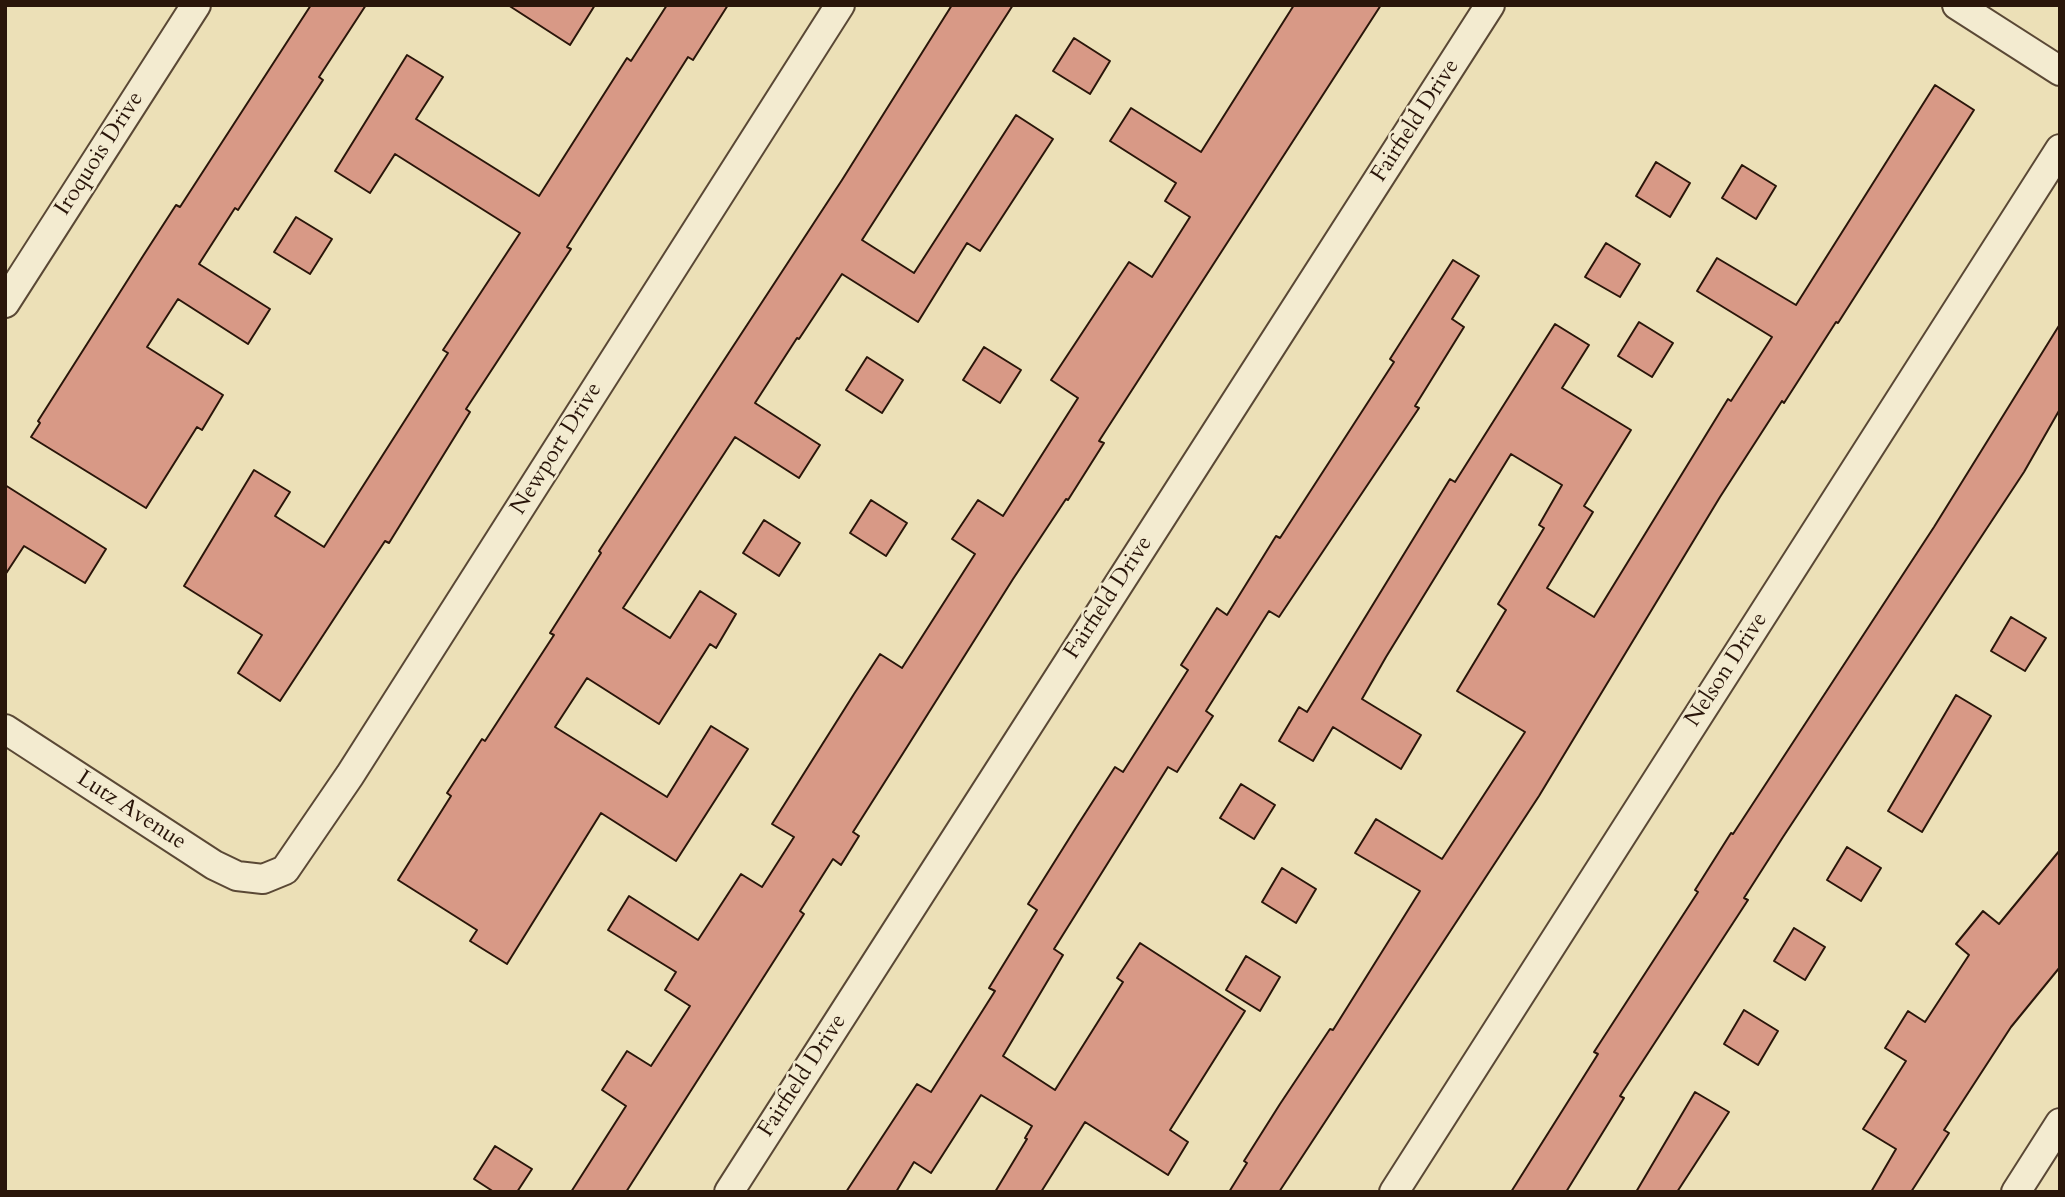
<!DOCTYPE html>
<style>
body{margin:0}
#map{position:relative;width:2065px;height:1197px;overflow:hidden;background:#ece0b7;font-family:Cardo,serif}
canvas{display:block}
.frame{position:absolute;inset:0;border:7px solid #2a160a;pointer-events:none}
</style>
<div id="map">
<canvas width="2065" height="1197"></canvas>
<div class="frame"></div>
</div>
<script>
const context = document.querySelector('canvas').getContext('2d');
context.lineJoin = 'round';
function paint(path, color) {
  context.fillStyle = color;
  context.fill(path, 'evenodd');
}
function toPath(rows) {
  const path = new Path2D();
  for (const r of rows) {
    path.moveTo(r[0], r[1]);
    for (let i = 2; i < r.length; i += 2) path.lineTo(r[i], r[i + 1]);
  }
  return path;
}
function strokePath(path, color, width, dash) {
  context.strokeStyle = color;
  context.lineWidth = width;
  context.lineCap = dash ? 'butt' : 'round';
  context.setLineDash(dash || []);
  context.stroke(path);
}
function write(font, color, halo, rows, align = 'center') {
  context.font = font + ' Cardo,serif';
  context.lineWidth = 5;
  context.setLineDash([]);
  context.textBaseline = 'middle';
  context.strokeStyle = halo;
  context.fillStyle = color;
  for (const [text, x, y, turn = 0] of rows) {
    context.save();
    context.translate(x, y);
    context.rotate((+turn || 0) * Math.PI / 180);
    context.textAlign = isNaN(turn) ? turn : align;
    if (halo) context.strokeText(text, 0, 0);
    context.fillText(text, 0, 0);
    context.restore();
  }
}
const building = toPath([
 [311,5,366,5,319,77,323,80,238,210,235,208,199,264,270,309,248,344,178,299,147,347,223,395,202,430,197,427,146,508,31,437,40,423,38,421,143,256,176,205,180,207,311,5],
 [508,5,595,5,570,45,508,5],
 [667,5,728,5,693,60,688,57,567,247,571,249,466,409,470,412,389,543,385,541,280,701,238,673,262,635,184,586,254,470,290,492,275,516,324,547,448,353,443,350,520,233,395,154,370,193,335,171,407,55,443,77,416,119,539,196,627,58,631,61,667,5],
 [952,5,1013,5,862,240,914,273,1016,115,1053,139,980,251,967,243,918,322,842,274,799,339,797,338,755,403,820,445,799,478,735,437,623,608,670,638,700,591,736,614,716,648,710,644,659,724,587,678,555,727,667,797,711,726,748,749,676,861,601,813,507,964,470,941,477,930,398,880,451,796,447,793,482,739,485,741,554,635,550,633,601,553,599,551,842,180,952,5],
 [1294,5,1381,5,1099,441,1104,443,1068,500,1066,499,1013,579,907,747,853,832,859,836,841,865,833,859,800,911,804,914,626,1192,571,1192,626,1106,602,1090,627,1051,651,1066,690,1006,665,990,676,972,608,930,629,896,698,940,741,874,762,887,794,837,772,824,854,694,880,654,902,668,975,554,952,539,978,500,1003,516,1078,398,1051,380,1129,262,1152,277,1190,217,1165,201,1176,183,1110,141,1131,108,1201,152,1294,5],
 [1074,38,1110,61,1090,94,1053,71,1074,38],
 [1935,85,1974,110,1838,323,1836,322,1784,403,1782,401,1720,497,1539,796,1279,1192,1229,1192,1247,1163,1244,1161,1280,1104,1330,1029,1333,1030,1420,891,1355,853,1376,819,1442,859,1525,732,1457,691,1506,610,1498,604,1544,528,1539,525,1562,485,1511,454,1386,657,1362,699,1421,735,1401,769,1333,727,1313,761,1279,741,1299,707,1307,712,1450,479,1455,482,1555,324,1589,345,1562,388,1631,430,1584,506,1593,512,1547,588,1594,617,1728,399,1731,401,1772,337,1697,291,1717,258,1796,305,1935,85],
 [1656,162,1690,183,1670,217,1636,196,1656,162],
 [1742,165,1776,186,1756,219,1722,198,1742,165],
 [296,217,332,239,310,274,274,252,296,217],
 [1606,243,1640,264,1620,297,1585,277,1606,243],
 [1453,260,1479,276,1452,319,1464,327,1415,406,1419,408,1279,617,1269,611,1206,711,1213,716,1177,772,1168,767,1054,949,1063,955,1003,1056,1055,1090,1123,982,1117,978,1140,943,1245,1011,1170,1130,1188,1142,1168,1175,1085,1122,1041,1192,995,1192,1027,1139,1025,1138,1032,1126,981,1095,931,1173,914,1162,896,1192,846,1192,917,1084,931,1092,995,991,989,988,1037,910,1028,904,1077,826,1115,767,1123,772,1188,670,1181,665,1217,608,1227,615,1276,536,1280,538,1394,362,1390,359,1453,260],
 [1639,322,1673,343,1652,377,1618,356,1639,322],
 [2060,324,2060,409,2024,472,1783,837,1744,898,1748,900,1620,1096,1624,1098,1566,1192,1511,1192,1598,1054,1594,1052,1698,892,1695,890,1731,833,1733,834,1934,527,2060,324],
 [984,347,1021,370,1000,403,963,380,984,347],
 [867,357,903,380,882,413,846,390,867,357],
 [5,485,106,549,85,583,24,546,5,575,5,485],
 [871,500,907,523,886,556,850,533,871,500],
 [764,520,800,543,779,576,743,553,764,520],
 [2011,617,2046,638,2025,671,1991,651,2011,617],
 [1956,695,1991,716,1922,832,1888,811,1956,695],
 [1241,784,1275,805,1254,839,1220,818,1241,784],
 [1847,847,1881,868,1861,901,1827,880,1847,847],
 [2060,850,2060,967,2011,1027,1944,1130,1949,1133,1911,1192,1871,1192,1896,1149,1863,1129,1906,1061,1885,1048,1908,1011,1925,1022,1969,955,1956,944,1983,911,1999,924,2060,850],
 [1282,868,1316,889,1296,923,1262,902,1282,868],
 [1794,928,1825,947,1805,980,1774,961,1794,928],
 [1246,956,1280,977,1260,1011,1226,990,1246,956],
 [1744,1010,1778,1031,1758,1065,1724,1044,1744,1010],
 [1695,1092,1729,1112,1677,1192,1636,1192,1695,1092],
 [495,1146,532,1169,517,1192,494,1192,474,1179,495,1146]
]);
paint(building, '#d89986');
strokePath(building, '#2a160a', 2);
const minor = toPath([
 [1957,5,2060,71],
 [5,303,196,5],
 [5,729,214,865,237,876,263,879,285,870,350,775,840,5],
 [729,1192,1490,5],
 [1394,1192,2060,149],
 [2016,1192,2060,1123]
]);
strokePath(minor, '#5a4835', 32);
strokePath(minor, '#f3ebd0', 28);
write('23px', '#2a160a', '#f3ebd0', [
 ["Fairfield Drive",1416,121,-57],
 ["Iroquois Drive",100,154,-57],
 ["Newport Drive",557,449,-58],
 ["Fairfield Drive",1109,598,-57],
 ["Nelson Drive",1727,670,-57],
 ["Lutz Avenue",131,811,33],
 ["Fairfield Drive",803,1076,-57]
]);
</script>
